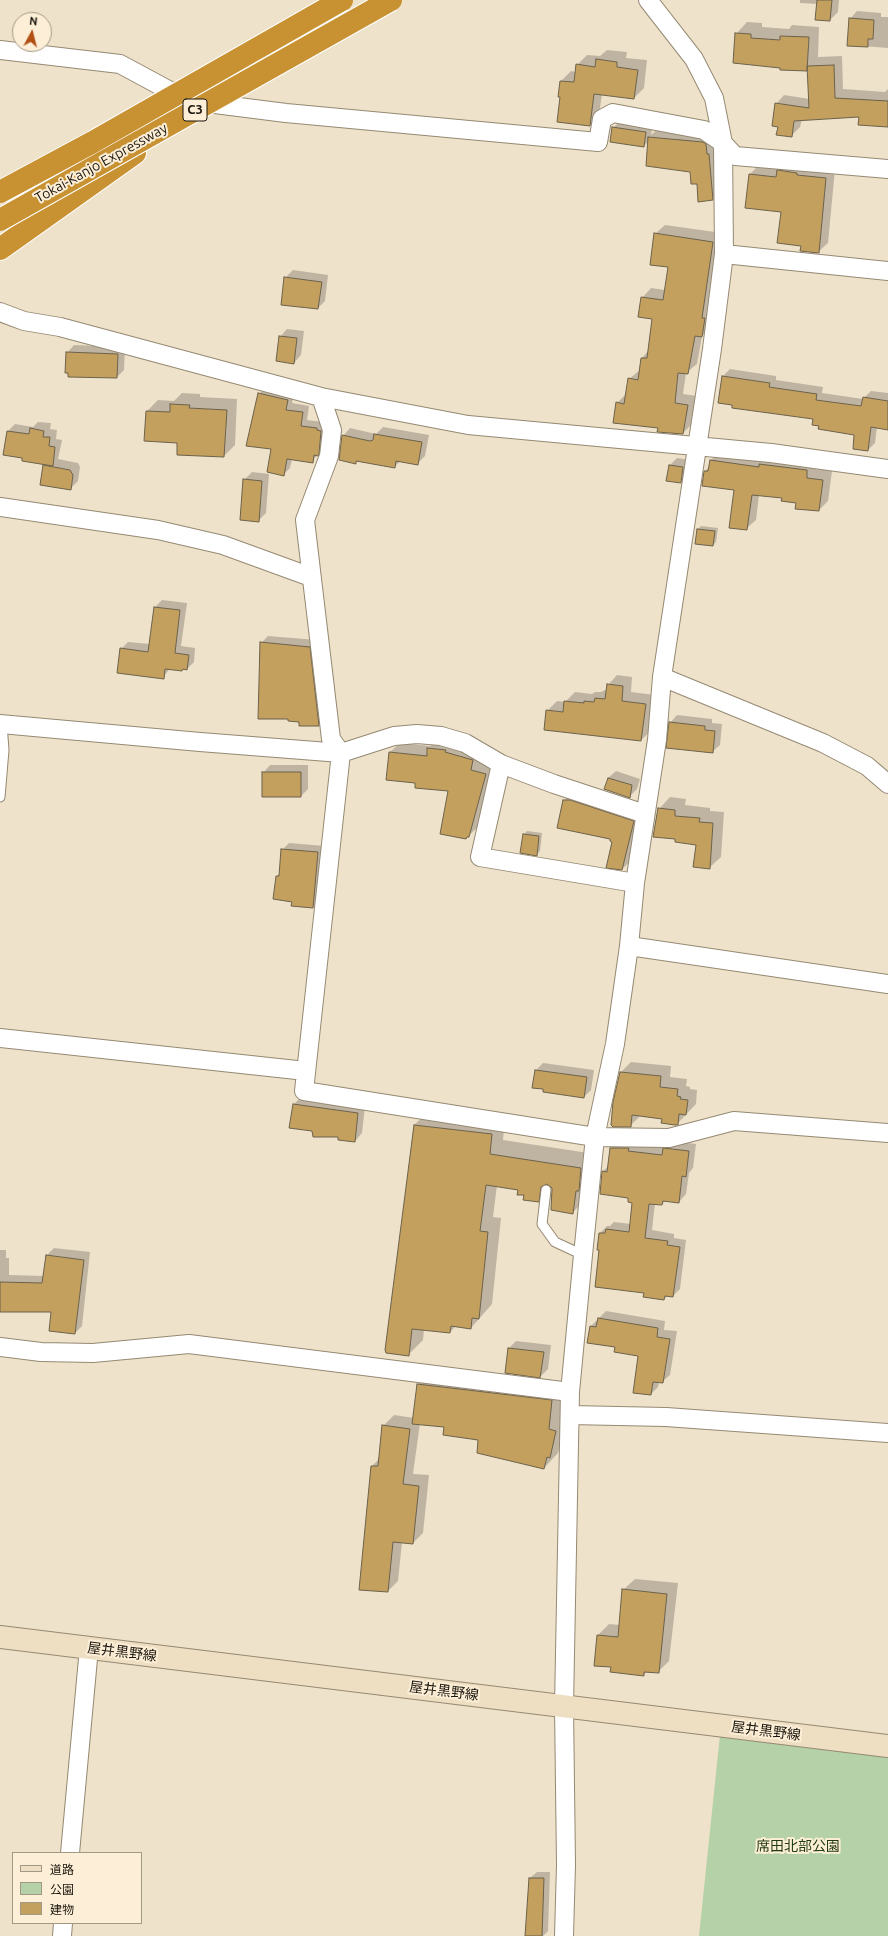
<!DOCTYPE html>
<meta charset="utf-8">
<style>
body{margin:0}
#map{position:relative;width:888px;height:1936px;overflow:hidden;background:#efe2ca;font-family:Ubuntu,"Noto Sans JP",sans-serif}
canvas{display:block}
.legend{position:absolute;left:12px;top:1852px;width:130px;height:72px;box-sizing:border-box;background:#fdefd7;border:1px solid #a29886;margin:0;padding:5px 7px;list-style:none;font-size:12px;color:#1a150d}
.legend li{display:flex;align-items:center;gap:8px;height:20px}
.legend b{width:20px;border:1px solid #a29886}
.north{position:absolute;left:12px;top:12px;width:40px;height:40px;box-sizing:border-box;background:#fdefd7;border:1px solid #a29886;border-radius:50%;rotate:7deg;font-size:11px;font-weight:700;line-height:16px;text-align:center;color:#1a150d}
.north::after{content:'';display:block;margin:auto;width:14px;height:18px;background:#b25016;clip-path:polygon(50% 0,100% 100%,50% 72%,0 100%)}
</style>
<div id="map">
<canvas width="888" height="1936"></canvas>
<ul class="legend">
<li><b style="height:5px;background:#eedec2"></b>道路</li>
<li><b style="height:11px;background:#b4d1a7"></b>公園</li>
<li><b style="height:11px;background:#c3a05d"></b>建物</li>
</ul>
<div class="north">N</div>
</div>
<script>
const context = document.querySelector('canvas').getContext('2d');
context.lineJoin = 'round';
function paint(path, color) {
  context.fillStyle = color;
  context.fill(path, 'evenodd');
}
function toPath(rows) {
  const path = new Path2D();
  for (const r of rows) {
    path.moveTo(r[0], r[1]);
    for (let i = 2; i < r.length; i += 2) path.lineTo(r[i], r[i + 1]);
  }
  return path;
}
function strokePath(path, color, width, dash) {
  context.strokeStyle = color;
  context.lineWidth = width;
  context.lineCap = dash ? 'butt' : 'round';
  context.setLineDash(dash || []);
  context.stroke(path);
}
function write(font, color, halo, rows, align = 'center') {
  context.font = font + ' Ubuntu,"Noto Sans JP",sans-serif';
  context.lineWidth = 4;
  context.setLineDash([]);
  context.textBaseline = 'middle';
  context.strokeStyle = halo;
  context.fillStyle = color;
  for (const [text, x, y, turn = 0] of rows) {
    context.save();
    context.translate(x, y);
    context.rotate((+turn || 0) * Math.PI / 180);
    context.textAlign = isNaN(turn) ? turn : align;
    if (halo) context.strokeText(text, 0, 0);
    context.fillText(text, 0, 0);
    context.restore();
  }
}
paint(toPath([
 [720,1735,888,1755,888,1936,699,1936]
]), '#b4d1a7');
paint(toPath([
 [800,0,839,0,838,12,830,20,816,19,817,4,800,3],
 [857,11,881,13,881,17,888,17,888,48,848,45,850,19],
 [747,22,762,23,762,27,789,29,792,25,819,27,818,57,842,56,843,89,885,92,888,89,888,126,860,116,802,119,800,127,791,136,779,126,776,104,784,95,810,99,809,68,806,70,781,67,736,34],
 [607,50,627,52,626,58,647,60,644,88,634,98,602,94,599,115,590,125,561,96,559,96,561,81,571,71,576,72,577,65,587,55,600,56],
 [621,120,653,124,651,135,660,127,720,143,724,188,713,199,697,182,691,171,649,140,644,146,613,128],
 [759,165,835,169,828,243,818,252,802,245,782,212,750,174],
 [665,225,722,233,711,327,702,336,697,364,686,373,683,394,697,396,692,424,683,433,659,427,617,403,627,393,629,379,640,370,642,358,649,350,653,318,642,298,651,288,665,290,669,266,655,234],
 [293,270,328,275,325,301,318,308,285,278],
 [287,329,304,331,301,355,294,363,280,337],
 [74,345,125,347,124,370,117,377,67,353],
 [730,369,776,376,776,380,823,387,822,393,863,399,871,391,888,393,888,429,877,427,875,443,868,450,855,434,820,425,814,418,723,376],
 [265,388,294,394,292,403,309,406,307,420,323,422,324,448,312,461,292,459,290,468,284,474,272,448,259,394],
 [182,393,200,394,200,397,237,399,235,445,224,456,178,442,147,411,158,400,174,401],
 [38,422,51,423,50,429,57,430,56,439,62,440,58,459,78,463,80,467,78,481,71,488,44,466,46,464,23,457,8,431,15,424,33,427],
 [383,427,429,435,425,456,417,464,401,461,395,466,358,460,355,463,343,436,350,428,376,434],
 [720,451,816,460,815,469,832,471,828,501,819,510,783,497,759,495,756,520,746,529,735,489,705,471,710,466,711,460],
 [677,458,690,460,688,474,681,482,670,465],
 [252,472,269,474,266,513,258,521,244,480],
 [701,526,718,528,716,542,713,545,698,529],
 [162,600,187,603,181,646,195,648,194,662,187,669,170,668,163,678,121,649,128,642,150,644,155,607],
 [268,636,317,640,326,718,319,725,300,721,261,643],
 [617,675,632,677,631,692,655,695,651,731,641,740,545,729,547,711,557,701,565,702,575,692,592,694,595,692,601,692,607,689,608,685],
 [677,715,712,719,712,723,722,724,720,745,712,752,670,723],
 [438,739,495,764,478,827,466,838,449,790,417,782,390,752,400,743,430,746],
 [270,765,308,765,308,789,301,796,263,773],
 [616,771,640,779,637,789,629,797,608,778],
 [574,790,644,811,633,859,622,869,611,838,564,801],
 [670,797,686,799,685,805,710,808,710,811,724,812,721,857,709,868,697,844,676,838,659,809],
 [527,831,542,833,540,851,536,855,524,834],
 [289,843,325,846,320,900,313,907,293,901,277,876,280,873,282,850],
 [631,1062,671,1066,670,1077,687,1079,686,1086,690,1087,690,1089,697,1090,696,1104,677,1124,663,1118,641,1115,630,1126,621,1072],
 [543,1063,594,1070,591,1090,584,1097,533,1087,536,1070],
 [301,1097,365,1106,362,1133,355,1141,312,1130,294,1104],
 [429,1111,505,1120,503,1140,595,1154,586,1199,572,1213,553,1187,538,1201,525,1195,519,1189,497,1185,493,1217,501,1218,492,1304,471,1328,456,1326,450,1332,424,1329,423,1340,409,1354,387,1352,414,1125],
 [618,1141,666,1148,672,1141,696,1144,693,1168,689,1173,686,1194,679,1202,666,1200,662,1204,655,1203,652,1230,674,1234,674,1238,686,1240,680,1289,673,1296,667,1296,664,1299,600,1249,600,1233,607,1226,610,1226,614,1222,631,1224,634,1202,603,1171,609,1166,611,1148],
 [54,1248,90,1252,82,1326,75,1333,53,1311,0,1312,0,1250,6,1250,6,1258,9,1258,9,1275,44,1276,47,1255],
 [606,1311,665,1321,664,1330,677,1331,670,1375,662,1382,659,1382,658,1387,651,1394,639,1355,616,1346,591,1326],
 [516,1341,551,1345,548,1369,540,1377,509,1348],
 [433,1370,566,1386,560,1446,558,1453,544,1468,479,1439,445,1426,420,1423,413,1474,429,1475,423,1533,413,1543,402,1542,398,1581,388,1591,372,1466,380,1458,383,1426,394,1415,414,1418,418,1384],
 [635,1579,678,1583,669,1661,658,1672,647,1671,644,1675,598,1635,609,1624,620,1625,623,1590],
 [537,1872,550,1872,548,1931,543,1936,526,1936,530,1878]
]), '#0003');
const building = toPath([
 [817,0,832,0,830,21,815,20,817,0],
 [849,18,874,20,873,39,868,39,868,47,847,46,849,18],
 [735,33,751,34,751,38,780,40,780,36,809,37,807,71,780,70,780,68,733,63,735,33],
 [596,59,617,62,617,67,638,70,634,99,594,94,590,126,557,122,560,97,558,97,560,81,574,82,576,64,595,67,596,59],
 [834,65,835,98,888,101,888,127,858,125,859,117,794,121,792,137,776,135,778,127,772,126,775,103,809,108,807,66,834,65],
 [612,127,646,132,644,147,610,142,612,127],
 [648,137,703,142,706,144,707,154,709,154,713,200,698,202,697,184,691,184,690,172,646,166,648,137],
 [777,170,797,173,797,175,826,178,819,253,800,251,801,246,777,243,781,212,745,208,749,174,776,177,777,170],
 [654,233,713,242,702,318,705,318,702,337,695,336,688,374,678,373,675,403,688,405,683,434,657,432,658,428,613,423,616,402,624,404,628,378,638,380,641,358,647,358,652,319,638,317,641,297,663,300,668,267,650,265,654,233],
 [284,277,322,282,318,309,281,305,284,277],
 [279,336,297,338,294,364,276,361,279,336],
 [66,352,118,354,117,378,68,377,68,373,65,373,66,352],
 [722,376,770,383,769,387,817,394,816,400,861,406,863,397,888,401,888,430,871,427,868,451,853,449,854,435,818,429,819,426,812,425,813,419,732,408,732,405,718,403,722,376],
 [258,393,288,400,286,410,303,412,301,426,317,428,317,430,321,431,319,454,318,456,314,455,313,463,287,459,284,476,267,472,271,449,246,446,258,393],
 [170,404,190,405,189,408,227,410,224,457,177,455,177,443,144,441,146,411,170,412,170,404],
 [30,428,44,431,43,437,50,437,49,446,55,447,53,466,22,461,22,458,3,455,7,431,29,434,30,428],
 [374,434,422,442,418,465,396,461,395,468,356,461,356,464,339,460,342,435,370,441,373,440,374,434],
 [710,460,759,467,759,464,807,470,807,478,823,480,819,511,795,509,796,503,781,501,782,498,752,495,747,530,729,528,734,490,702,486,704,471,708,471,710,460],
 [43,465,70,470,73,475,71,490,40,485,43,465],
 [669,465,683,467,681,483,666,481,669,465],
 [243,479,262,481,259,522,240,520,243,479],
 [697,529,715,531,713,546,695,544,697,529],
 [154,607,180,610,175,653,189,655,187,670,183,669,182,671,165,669,164,679,117,673,120,648,148,652,154,607],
 [260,642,310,647,319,726,299,726,299,722,288,721,288,719,258,719,260,642],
 [607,684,623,686,622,701,646,704,641,741,544,730,546,710,563,712,564,701,584,703,584,701,594,702,595,698,605,699,607,684],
 [669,722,705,726,705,730,715,731,713,753,666,748,669,722],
 [427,748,446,750,445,752,473,760,471,770,486,774,469,837,467,837,466,839,440,834,448,791,415,788,415,783,386,780,389,752,427,756,427,748],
 [262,772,301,772,301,797,262,797,262,772],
 [608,778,632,785,630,798,604,789,608,778],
 [563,800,570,800,634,821,622,870,606,868,612,842,610,841,610,839,557,828,563,800],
 [658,808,675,810,675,816,700,818,699,822,713,823,710,869,693,867,696,845,675,842,675,839,653,837,658,808],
 [523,834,539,836,537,856,520,853,523,834],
 [281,849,318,852,313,908,291,906,292,902,273,899,276,876,279,876,281,849],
 [535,1070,587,1077,584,1098,543,1092,543,1089,532,1088,535,1070],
 [620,1072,661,1076,660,1087,678,1089,677,1096,681,1097,680,1099,688,1100,686,1115,679,1114,678,1125,675,1125,661,1123,662,1119,632,1115,631,1127,613,1127,611,1125,613,1102,620,1072],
 [293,1104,358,1113,355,1142,338,1140,338,1137,313,1137,312,1131,289,1128,293,1104],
 [414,1125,492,1134,490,1154,581,1168,579,1191,576,1191,573,1214,551,1210,552,1188,547,1184,541,1187,539,1202,523,1200,524,1195,517,1195,518,1190,486,1185,480,1231,488,1232,479,1319,472,1318,471,1329,451,1326,450,1333,412,1329,409,1356,386,1353,385,1350,414,1125],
 [610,1148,629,1148,628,1151,662,1155,663,1148,689,1151,686,1177,682,1176,679,1203,663,1201,662,1205,649,1204,645,1238,668,1241,667,1245,680,1247,673,1297,665,1296,664,1300,643,1297,644,1293,595,1287,599,1250,597,1250,599,1233,605,1233,606,1229,629,1232,632,1203,628,1202,628,1198,600,1194,602,1171,607,1172,610,1148],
 [46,1255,84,1260,75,1334,49,1331,51,1312,0,1312,0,1282,42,1283,46,1255],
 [598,1318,658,1328,657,1337,670,1339,663,1383,653,1382,651,1395,633,1393,638,1356,614,1352,615,1347,587,1343,590,1326,596,1327,598,1318],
 [508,1348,544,1352,540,1378,505,1373,508,1348],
 [417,1384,552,1400,549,1429,556,1431,550,1458,547,1457,544,1469,477,1453,478,1440,443,1435,444,1427,412,1424,417,1384],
 [382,1425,410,1429,403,1484,419,1486,413,1544,393,1542,388,1592,359,1590,371,1466,378,1466,382,1425],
 [622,1589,667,1594,659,1673,644,1672,644,1676,610,1672,611,1667,594,1666,597,1635,618,1637,622,1589],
 [529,1878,544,1878,542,1936,525,1936,529,1878]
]);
paint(building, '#c3a05d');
strokePath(building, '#6c614c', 1);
const lane = toPath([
 [0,797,4,750,2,724],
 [546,1190,542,1224,555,1242,583,1255]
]);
const street = toPath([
 [0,50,120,64,172,92,199,102,286,113,598,142,602,119,613,113,704,130,723,143,735,156,888,169],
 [724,254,888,271],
 [0,312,24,321,60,327,321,397,468,425,771,453,888,469],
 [321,397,332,430,329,456,305,520,331,739,341,753,304,1091,595,1137,669,1138,734,1121,888,1133],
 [0,507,158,530,223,545,311,577],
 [662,677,823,743,867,766,888,784],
 [0,724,200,742,341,753,394,736,417,734,441,736,465,743,501,764,480,857,635,883],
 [501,764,554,784,645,814],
 [629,946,888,984],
 [0,1038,306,1071],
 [0,1347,41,1352,93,1353,189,1344,570,1392],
 [570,1415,666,1417,888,1433],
 [70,1853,89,1648],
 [62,1936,63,1923],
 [564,1936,566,1865,564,1706,570,1392,583,1255,595,1137,615,1044,629,946,635,883,657,740,662,677,712,349,724,254,723,143,714,98,694,59,648,0]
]);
const secondary = toPath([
 [0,1637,888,1746]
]);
const highway = toPath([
 [0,249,135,153]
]);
strokePath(lane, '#958973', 11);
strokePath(street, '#958973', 20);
strokePath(secondary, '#958973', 24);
strokePath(highway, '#fff', 24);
strokePath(lane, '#fff', 9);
strokePath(street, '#fff', 18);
strokePath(secondary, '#eedec2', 22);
strokePath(highway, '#c89132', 22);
const highwayBridge = toPath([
 [0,192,93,142,342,0],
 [0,220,391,0]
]);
strokePath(highwayBridge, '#fff', 24, []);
strokePath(highwayBridge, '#c89132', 22);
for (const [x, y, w] of [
 [195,110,24]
]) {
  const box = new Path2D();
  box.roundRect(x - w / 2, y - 11, w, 22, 3);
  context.fillStyle = '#fdefd7';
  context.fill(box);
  strokePath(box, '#1a150d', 1);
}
write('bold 13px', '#1a150d', null, [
 ["C3",195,110]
]);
write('14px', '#1a150d', '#fdefd7', [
 ["Tokai-Kanjo Expressway",101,163,-29],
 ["屋井黒野線",122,1652,7],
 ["屋井黒野線",444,1691,7],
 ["屋井黒野線",766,1731,7]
]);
write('14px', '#203b11', '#fdefd7', [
 ["席田北部公園",798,1846]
]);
</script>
